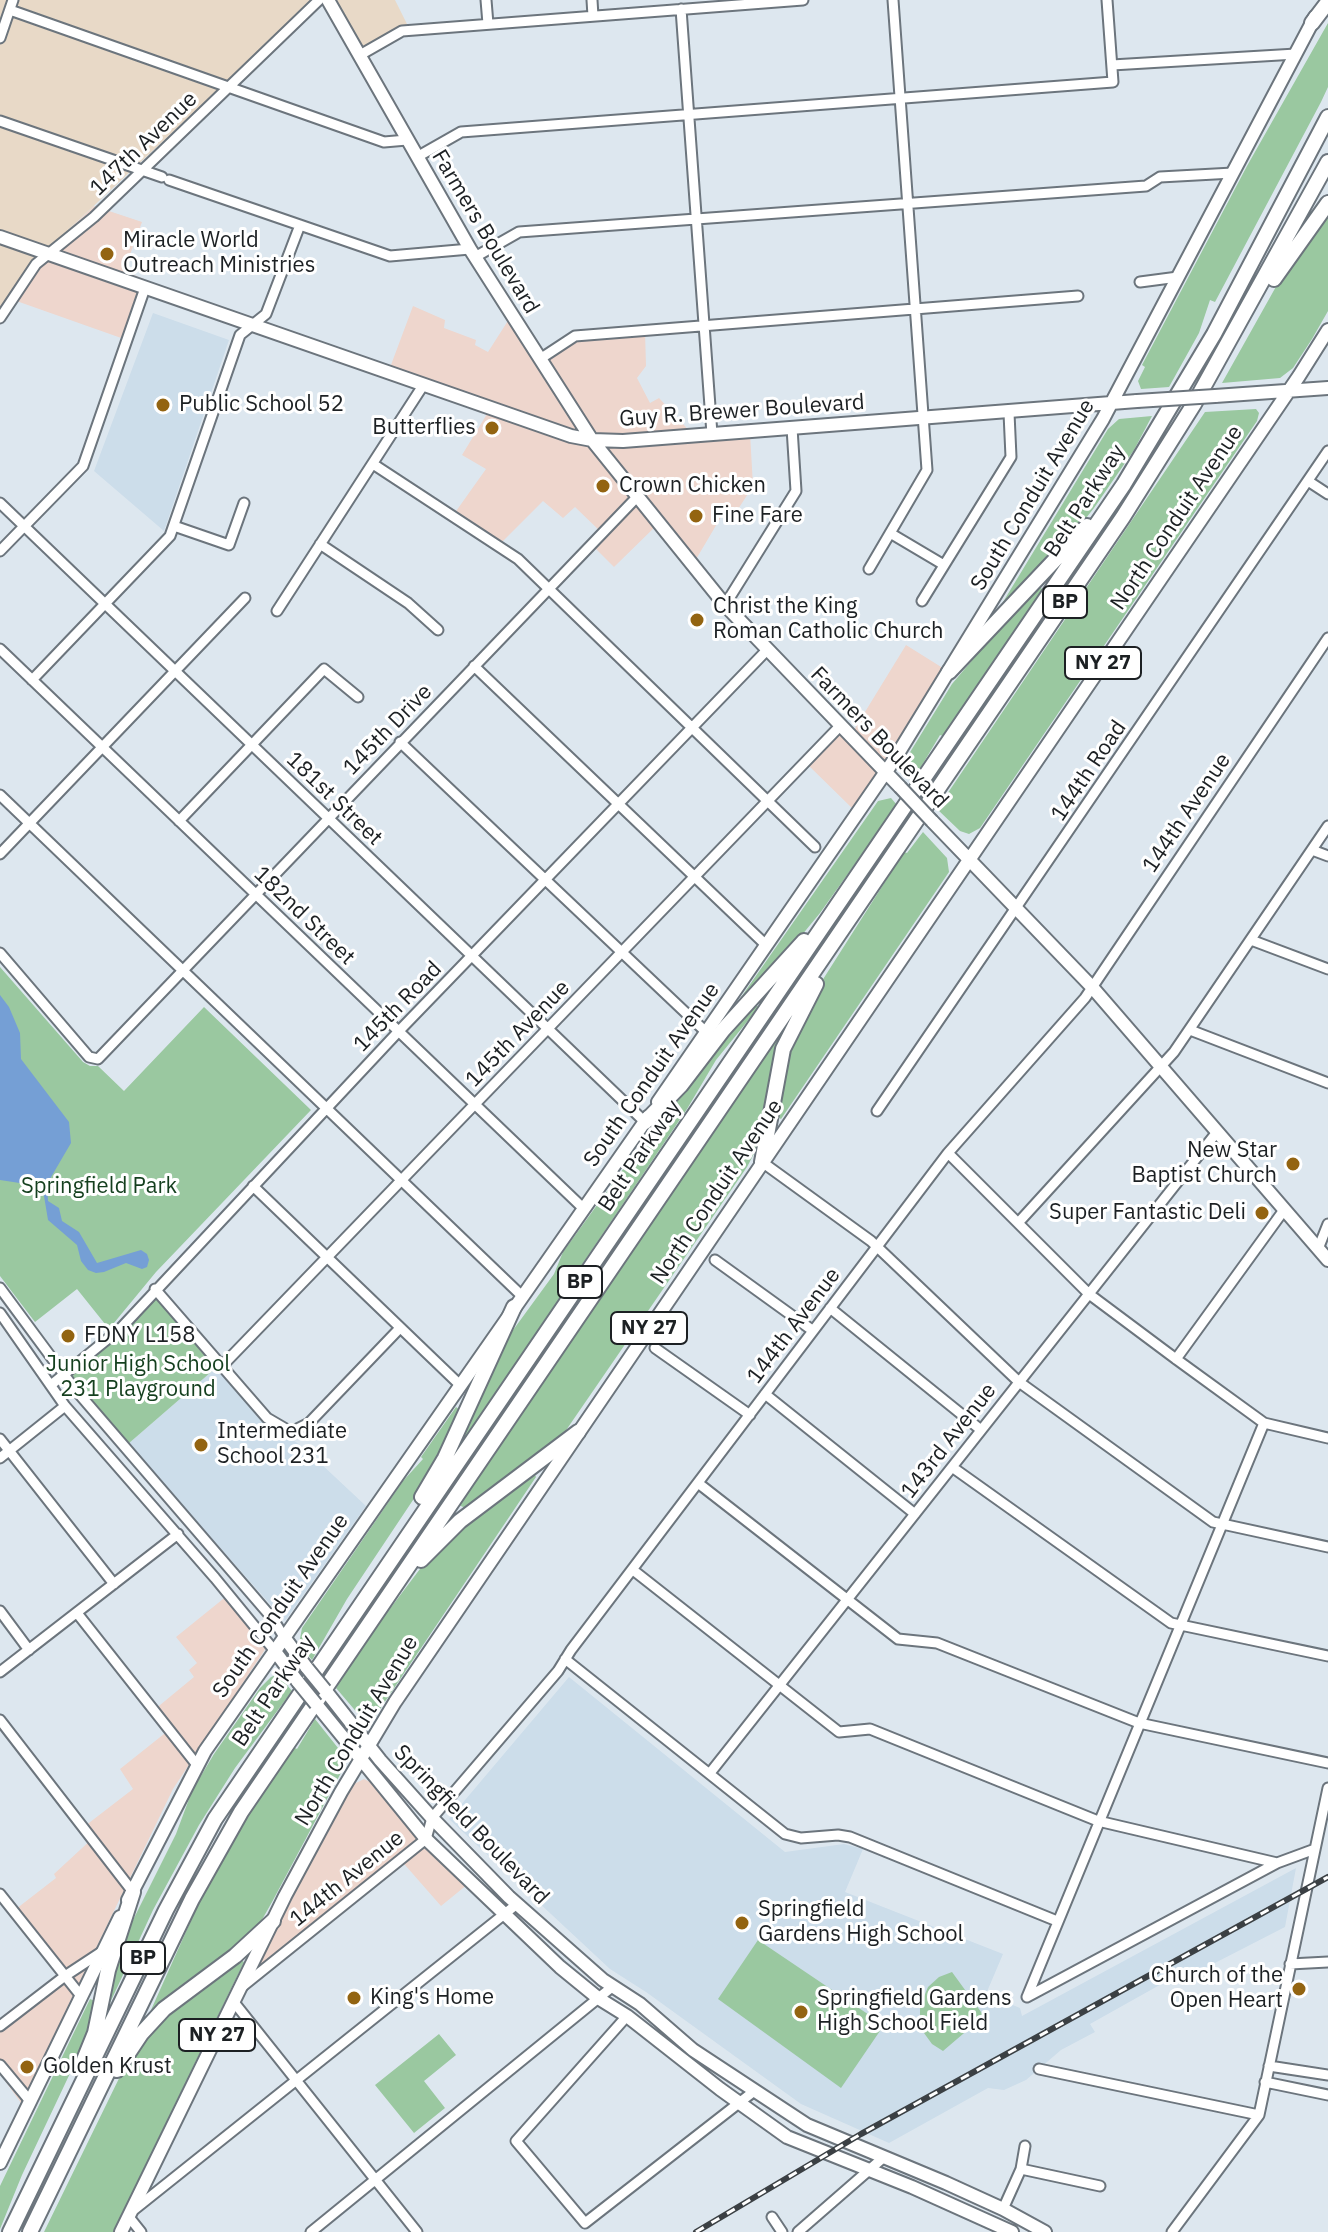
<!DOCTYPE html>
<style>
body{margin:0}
canvas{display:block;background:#dde7ef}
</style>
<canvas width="1328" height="2232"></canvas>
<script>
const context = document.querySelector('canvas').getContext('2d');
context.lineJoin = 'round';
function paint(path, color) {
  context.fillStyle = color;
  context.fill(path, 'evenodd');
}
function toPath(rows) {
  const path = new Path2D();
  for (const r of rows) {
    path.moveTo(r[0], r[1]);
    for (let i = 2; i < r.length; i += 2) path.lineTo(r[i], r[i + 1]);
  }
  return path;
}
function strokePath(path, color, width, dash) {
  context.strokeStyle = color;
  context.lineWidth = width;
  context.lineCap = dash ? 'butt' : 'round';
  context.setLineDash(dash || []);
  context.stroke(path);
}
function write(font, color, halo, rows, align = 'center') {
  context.font = font + ' "IBM Plex Sans",sans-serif';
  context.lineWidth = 6;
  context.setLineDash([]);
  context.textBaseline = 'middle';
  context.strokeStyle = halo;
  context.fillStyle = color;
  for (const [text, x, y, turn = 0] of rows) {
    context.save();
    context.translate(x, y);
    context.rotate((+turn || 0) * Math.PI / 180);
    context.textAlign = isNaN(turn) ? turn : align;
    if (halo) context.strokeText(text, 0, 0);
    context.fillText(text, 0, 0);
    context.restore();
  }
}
paint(toPath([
 [94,206,142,222,124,271,144,279,124,339,8,298,38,258],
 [413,306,445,320,444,328,476,340,475,345,488,352,511,316,539,361,578,337,645,331,646,366,637,378,650,403,659,398,695,437,750,433,753,486,733,517,724,512,692,566,658,524,614,567,592,545,603,534,575,507,563,518,543,501,500,544,454,514,486,469,462,455,490,409,388,373],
 [906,645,946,670,855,811,806,763,840,728,849,738],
 [228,1595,266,1648,173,1789,21,2103,0,2074,0,2029,68,1977,16,1909,56,1878,54,1874,94,1837,85,1826,133,1789,120,1769,169,1730,154,1710,194,1677,189,1670,197,1663,176,1637],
 [364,1779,378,1786,468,1884,441,1906,398,1857,254,1972,348,1791,354,1784]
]), '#eed6cd');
paint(toPath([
 [0,0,314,0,38,258,0,308],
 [325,0,395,0,407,24,358,55]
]), '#e8d9c7');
paint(toPath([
 [153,313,229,340,164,531,94,471],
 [218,1366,260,1417,303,1447,366,1506,285,1621,128,1444],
 [569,1677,785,1852,844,1844,863,1849,845,1892,1003,1954,986,1994,1020,2008,1022,2016,1296,1868,1285,1927,1172,1985,1165,1982,1090,2024,1095,2032,1061,2050,1026,2080,1004,2090,988,2088,889,2143,801,2104,646,1992,610,1969,449,1819]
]), '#ccddea');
paint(toPath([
 [1328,23,1328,87,1321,102,1215,302,1210,300,1199,333,1169,387,1141,389,1138,381,1145,367,1142,365,1247,166],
 [1328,211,1328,311,1312,339,1293,368,1280,378,1222,383,1287,267],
 [1256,409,1259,413,1257,421,980,828,969,834,960,831,937,809,1205,412],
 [1152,416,1134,450,1094,508,1066,543,1004,604,1003,602,1108,429,1119,419],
 [1041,587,1042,590,943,736,940,735,912,782,904,773,904,762,952,684,974,658,971,654,1036,589],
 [891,798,897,805,820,913,783,958,730,1013,878,801],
 [923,832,947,858,949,872,781,1119,774,1115,784,1061,813,995,904,852,907,853],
 [0,967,83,1062,90,1066,98,1066,124,1091,204,1007,311,1110,156,1272,109,1329,77,1289,35,1322,0,1276],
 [755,1005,759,1007,716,1060,687,1109,461,1444,456,1443,477,1394,508,1337,554,1274,563,1252,692,1074,707,1062,706,1056],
 [784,1027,787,1029,773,1064,758,1146,747,1167,560,1439,542,1457,465,1508,459,1505],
 [155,1297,218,1366,128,1444,72,1376,126,1330],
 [456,1407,460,1410,425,1482,347,1599,312,1660,299,1644,302,1628,403,1481,423,1459,421,1457],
 [535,1475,536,1477,374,1718,359,1715,336,1688,358,1651,423,1565,474,1515],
 [278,1674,292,1691,235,1768,199,1825,153,1910,103,2018,115,1956,176,1834,192,1791,214,1754,260,1688,271,1677],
 [315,1719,342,1753,343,1769,272,1902,259,1925,239,1948,151,2010,210,1878,243,1821,293,1747,297,1749],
 [758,1940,884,2025,841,2088,718,1999],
 [240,1959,244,1962,113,2232,44,2232,128,2060,155,2022],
 [952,1972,984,2016,943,2051,932,2044,924,2033,920,2020,920,2006,928,1987,939,1977],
 [90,1999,95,2001,90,2031,22,2175,0,2229,0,2186],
 [439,2034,456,2055,424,2081,445,2108,414,2133,375,2085]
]), '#9ac8a0');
paint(toPath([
 [0,995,9,1007,20,1033,21,1059,69,1122,71,1143,47,1184,48,1201,59,1208,62,1221,79,1232,97,1263,141,1250,147,1254,149,1260,147,1267,142,1269,126,1263,104,1272,96,1273,88,1270,81,1261,77,1245,48,1220,44,1196,39,1186,0,1180]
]), '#759fd5');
const minor = toPath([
 [486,0,488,24],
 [592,0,593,16],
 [681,9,712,434],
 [10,10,384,142,407,140],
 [0,38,13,0],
 [360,55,402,31,803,0],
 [1112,65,1296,54],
 [0,121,162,177],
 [417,157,461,132,1113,82,1107,0],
 [169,180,390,256,470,249],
 [475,257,519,232,1146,186,1160,177,1233,173],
 [1140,282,1178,277],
 [0,318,36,264,94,217,319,0],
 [540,359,575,336,1078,296],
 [373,464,518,559,815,847],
 [1308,481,1328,494],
 [0,503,645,1122],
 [174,526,229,545,244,503],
 [890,533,944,565],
 [320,544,408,603,438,630],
 [0,551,83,466,145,288],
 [869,569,927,470,893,0],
 [922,601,1011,457,1009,413],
 [725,605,796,491,792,428],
 [277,611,424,384],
 [0,649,583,1208],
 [474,666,766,945],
 [32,680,170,536,240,335,266,314,300,225],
 [400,742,706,1032],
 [0,795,522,1296],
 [179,821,324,669,358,697],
 [1312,850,1328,856],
 [0,854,245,598],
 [1251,940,1328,969],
 [0,953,89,1057,98,1059,638,496],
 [1190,1030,1328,1083],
 [877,1111,1328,451],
 [948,1153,1089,1294,1176,1359,1264,1423,1328,1438],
 [762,1162,871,1241,1019,1382,1213,1522,1328,1547],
 [253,1186,459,1384],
 [1018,1223,1174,1052,1328,826],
 [1318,1249,1328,1224],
 [715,1260,812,1330],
 [0,1288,74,1388,273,1619,284,1637],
 [155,1289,267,1418,291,1432,309,1423,400,1328],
 [830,1308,981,1430],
 [0,1313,65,1406,215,1578,274,1650],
 [655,1348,750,1415],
 [1176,1359,1284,1210],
 [222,1366,840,726],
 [51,1385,121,1328,398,1032,767,650],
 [765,1394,915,1514],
 [0,1439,114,1584],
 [0,1458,65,1406],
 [952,1467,1171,1623,1328,1656],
 [698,1483,898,1639,937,1643,1139,1723,1328,1763],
 [633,1570,839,1732,870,1729,1098,1821,1277,1863],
 [0,1611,29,1650],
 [77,1613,197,1765],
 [565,1659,785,1834,801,1838,838,1835,850,1837,1057,1921],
 [0,1672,178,1534],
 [0,1720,133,1892],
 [710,1773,1217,1132],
 [0,1894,81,1996],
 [1290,1964,1328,1962],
 [243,1986,426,1839,432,1818,558,1671,571,1650,948,1153,1085,998,1328,638],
 [1027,1997,1264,1423],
 [1027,1997,1277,1863,1315,1849],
 [233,2001,417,2232],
 [627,2016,516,2141,585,2223,753,2092],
 [0,2026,65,1976,103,1951],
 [0,2065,30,2101],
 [1269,2066,1328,2075],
 [1039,2069,1259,2115],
 [1265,2082,1328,2095],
 [1021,2169,1100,2186],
 [135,2209,517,1904],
 [1003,2209,1021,2169,1025,2146],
 [129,2217,141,2232],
 [772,2217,782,2232],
 [311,2232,612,1987],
 [798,2232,884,2157],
 [1172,2232,1259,2115,1328,1788]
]);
const major = toPath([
 [328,0,470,249,592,440,725,605,900,787],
 [0,237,571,436,592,440,623,441,1137,401],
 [1215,396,1328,388],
 [932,821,1092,987,1328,1260],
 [658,1102,894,760,1103,419,1315,17],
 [284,1637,307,1668],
 [274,1650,298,1682],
 [325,1690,380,1760,432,1818,509,1897,603,1980,640,2004,693,2050,807,2125,946,2183,1003,2209,1045,2232],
 [316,1704,426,1839,560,1967,598,1998,627,2016,720,2089,787,2137,912,2187,1012,2232],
 [128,1900,205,1751,648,1117],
 [0,2163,120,1917],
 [121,2232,285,1896,341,1792,395,1702,1299,376,1328,330]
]);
const highway = toPath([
 [1312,23,1328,2],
 [1274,279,1328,203],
 [949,672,1087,526],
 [645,1122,681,1085,723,1030,804,941],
 [762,1162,783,1049,816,984],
 [422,1497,445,1458,514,1307],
 [421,1560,460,1521,578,1432],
 [84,2060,95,2033,108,1970,133,1892],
 [117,2070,141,2034,164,2009,235,1956,273,1921],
 [10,2232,166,1910,215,1819,1124,484,1214,334,1328,117],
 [30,2232,192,1899,241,1812,1123,517,1194,404,1328,162]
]);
strokePath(minor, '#6c757d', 13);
strokePath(major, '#6c757d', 16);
strokePath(highway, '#6c757d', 18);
strokePath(minor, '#fff', 9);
strokePath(major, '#fff', 12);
strokePath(highway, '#fff', 14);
const rail = toPath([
 [696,2232,861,2134,1328,1877]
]);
strokePath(rail, '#3b4044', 6);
strokePath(rail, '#fff', 3, [9]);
const majorBridge = toPath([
 [1137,401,1215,396],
 [900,787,932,821],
 [307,1668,325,1690],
 [298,1682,316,1704]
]);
strokePath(majorBridge, '#6c757d', 16, []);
strokePath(majorBridge, '#fff', 12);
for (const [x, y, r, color] of [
 [107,254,8,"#936411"],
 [163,405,8,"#936411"],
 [492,428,8,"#936411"],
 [603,486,8,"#936411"],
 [696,516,8,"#936411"],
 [697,620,8,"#936411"],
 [1293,1164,8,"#936411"],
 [1262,1213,8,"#936411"],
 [68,1336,8,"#936411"],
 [201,1445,8,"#936411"],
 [742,1923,8,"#936411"],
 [1299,1989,8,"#936411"],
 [354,1998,8,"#936411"],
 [801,2012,8,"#936411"],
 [27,2067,8,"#936411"]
]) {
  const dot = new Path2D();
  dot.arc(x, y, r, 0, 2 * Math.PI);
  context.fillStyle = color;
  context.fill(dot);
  strokePath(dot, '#fff', 3);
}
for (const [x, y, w] of [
 [1065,602,44],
 [1103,663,76],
 [580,1282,44],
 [649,1328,76],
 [143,1958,44],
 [217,2035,76]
]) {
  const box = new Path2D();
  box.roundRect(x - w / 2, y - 16, w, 32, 6);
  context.fillStyle = '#fff';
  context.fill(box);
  strokePath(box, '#1c2023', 2);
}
write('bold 20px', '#1c2023', null, [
 ["BP",1065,602],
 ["NY 27",1103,663],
 ["BP",580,1282],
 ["NY 27",649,1328],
 ["BP",143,1958],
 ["NY 27",217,2035]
]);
write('22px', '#1c2023', '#fff', [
 ["147th Avenue",144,144,-44],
 ["Farmers Boulevard",485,232,59],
 ["Guy R. Brewer Boulevard",742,411,-4],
 ["South Conduit Avenue",1033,495,-59],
 ["Belt Parkway",1085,501,-57],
 ["North Conduit Avenue",1177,518,-56],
 ["145th Drive",388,730,-46],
 ["Farmers Boulevard",879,738,46],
 ["144th Road",1089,771,-56],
 ["181st Street",334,799,44],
 ["144th Avenue",1187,813,-56],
 ["182nd Street",304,916,44],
 ["145th Road",398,1007,-46],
 ["145th Avenue",518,1034,-46],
 ["South Conduit Avenue",652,1075,-55],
 ["Belt Parkway",640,1156,-56],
 ["North Conduit Avenue",717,1192,-56],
 ["144th Avenue",794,1326,-53],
 ["143rd Avenue",949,1441,-52],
 ["South Conduit Avenue",281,1606,-55],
 ["Belt Parkway",274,1691,-56],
 ["North Conduit Avenue",357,1731,-59],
 ["Springfield Boulevard",471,1825,46],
 ["144th Avenue",347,1879,-39]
]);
write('22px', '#1c2023', '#fff', [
 ["Miracle World",123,241],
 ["Outreach Ministries",123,266],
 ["Public School 52",179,405],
 ["Butterflies",476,428,"right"],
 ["Crown Chicken",619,486],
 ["Fine Fare",712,516],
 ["Christ the King",713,607],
 ["Roman Catholic Church",713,632],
 ["New Star",1277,1151,"right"],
 ["Baptist Church",1277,1176,"right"],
 ["Super Fantastic Deli",1246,1213,"right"],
 ["FDNY L158",84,1336],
 ["Intermediate",217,1432],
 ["School 231",217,1457],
 ["Springfield",758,1910],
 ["Gardens High School",758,1935],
 ["Church of the",1283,1976,"right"],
 ["Open Heart",1283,2001,"right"],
 ["King's Home",370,1998],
 ["Springfield Gardens",817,1999],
 ["High School Field",817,2024],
 ["Golden Krust",43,2067]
], 'left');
write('22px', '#143f1e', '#fff', [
 ["Springfield Park",99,1187],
 ["Junior High School",138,1365],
 ["231 Playground",138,1390]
]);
</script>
